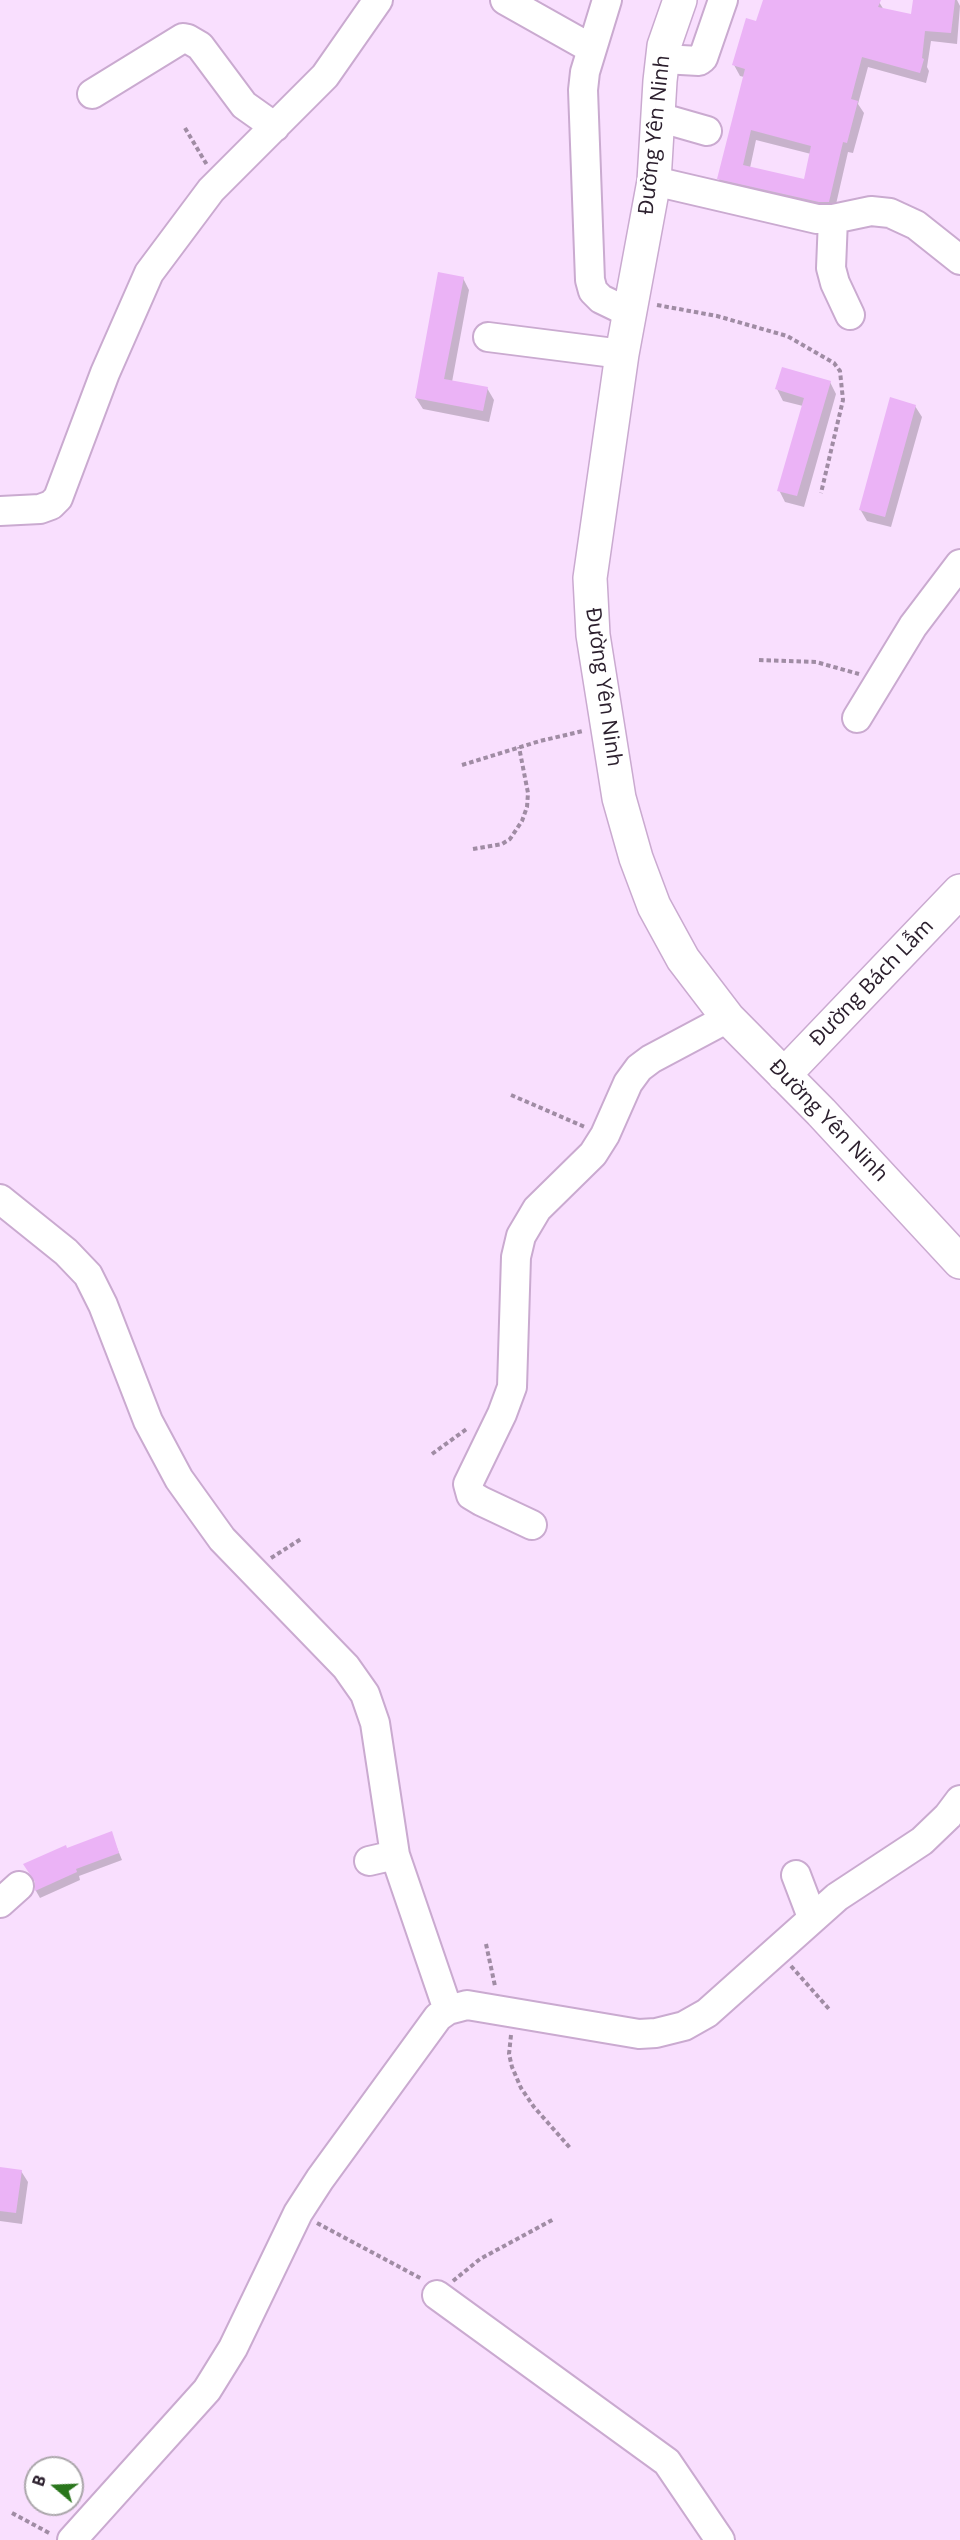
<!DOCTYPE html>
<meta charset="utf-8">
<style>
body{margin:0}
#map{position:relative;width:960px;height:2540px;overflow:hidden;background:#f9dffe;font-family:"Open Sans",sans-serif}
canvas{display:block}
.north{position:absolute;left:24px;top:2456px;width:60px;height:60px;box-sizing:border-box;background:#fff;border:2px solid #aba6ab;border-radius:50%;rotate:289deg;font-size:16px;font-weight:700;line-height:24px;text-align:center;color:#2c202e}
.north::after{content:'';display:block;margin:auto;width:21px;height:27px;background:#2a761c;clip-path:polygon(50% 0,100% 100%,50% 72%,0 100%)}
</style>
<div id="map">
<canvas width="960" height="2540"></canvas>
<div class="north">B</div>
</div>
<script>
const context = document.querySelector('canvas').getContext('2d');
context.lineJoin = 'round';
function paint(path, color) {
  context.fillStyle = color;
  context.fill(path, 'evenodd');
}
function toPath(rows) {
  const path = new Path2D();
  for (const r of rows) {
    path.moveTo(r[0], r[1]);
    for (let i = 2; i < r.length; i += 2) path.lineTo(r[i], r[i + 1]);
  }
  return path;
}
function strokePath(path, color, width, dash) {
  context.strokeStyle = color;
  context.lineWidth = width;
  context.lineCap = dash ? 'butt' : 'round';
  context.setLineDash(dash || []);
  context.stroke(path);
}
function write(font, color, halo, rows, align = 'center') {
  context.font = font + ' "Open Sans",sans-serif';
  context.lineWidth = 6;
  context.setLineDash([]);
  context.textBaseline = 'middle';
  context.strokeStyle = halo;
  context.fillStyle = color;
  for (const [text, x, y, turn = 0] of rows) {
    context.save();
    context.translate(x, y);
    context.rotate((+turn || 0) * Math.PI / 180);
    context.textAlign = isNaN(turn) ? turn : align;
    if (halo) context.strokeText(text, 0, 0);
    context.fillText(text, 0, 0);
    context.restore();
  }
}
paint(toPath([
 [764,0,875,0,879,2,884,10,913,16,915,0,957,0,960,6,957,44,931,41,927,67,929,71,926,83,868,67,858,104,864,113,853,153,848,152,834,213,725,189,719,179,744,77,740,76,734,65,757,23],
 [756,140,811,154,805,181,750,168],
 [463,278,469,290,452,382,487,388,494,400,489,422,423,409,416,398],
 [830,382,836,394,804,507,785,502,779,490,803,406,783,401,777,389],
 [915,406,922,417,891,527,867,521,860,509],
 [111,1833,122,1860,79,1876,80,1880,40,1898,36,1891,36,1882,67,1849],
 [0,2168,21,2171,28,2182,22,2224,0,2221]
]), '#0003');
paint(toPath([
 [763,0,881,0,878,7,911,14,913,0,955,0,951,33,925,31,922,58,924,59,920,73,862,57,851,99,858,101,847,143,843,142,829,202,819,202,717,179,745,69,732,65,746,18,756,21],
 [751,130,811,146,804,179,743,165],
 [438,272,464,277,444,379,488,387,483,411,415,398],
 [782,367,831,381,797,496,777,491,804,398,775,389],
 [890,397,916,405,885,517,859,510],
 [112,1831,119,1853,76,1869,77,1872,35,1891,35,1882,23,1864,66,1845,67,1848],
 [0,2167,22,2170,16,2213,0,2211]
]), '#ebb3f6');
const minor = toPath([
 [505,0,592,49],
 [607,0,585,72,583,90,590,280,593,291,601,299,630,313],
 [663,59,699,61,703,58,723,0],
 [92,94,183,38,188,39,200,46,244,105,275,127],
 [658,117,707,131],
 [654,181,817,219,833,219,871,211,890,213,916,225,960,260],
 [833,219,831,268,835,283,850,315],
 [488,337,622,354],
 [0,511,40,509,51,505,58,498,105,373,149,273,211,190,325,76,378,0],
 [857,718,913,626,960,564],
 [0,1199,66,1252,88,1275,103,1305,148,1421,179,1479,222,1539,346,1667,365,1694,375,1723,395,1855,448,2010],
 [532,1525,481,1501,471,1495,468,1484,502,1414,512,1387,516,1257,521,1236,537,1209,593,1154,605,1135,628,1083,639,1068,651,1059,728,1018],
 [369,1861,395,1855],
 [796,1875,812,1917],
 [0,1903,19,1886],
 [437,2295,667,2462,720,2540],
 [72,2540,207,2390,233,2348,298,2213,320,2179,438,2017,448,2010,467,2005,639,2034,656,2033,684,2026,707,2013,837,1897,922,1841,948,1816,960,1800]
]);
const major = toPath([
 [680,0,664,46,660,81,654,181,622,354,590,578,593,635,619,798,636,858,654,906,683,959,728,1018,821,1112,960,1262],
 [784,1075,960,891]
]);
strokePath(minor, '#caaad0', 32);
strokePath(major, '#caaad0', 36);
strokePath(toPath([
 [185,128,207,165],
 [657,305,717,316,787,336,834,363,840,371,843,400,821,493],
 [759,660,816,662,859,674],
 [462,765,540,741,583,731],
 [473,849,502,844,510,839,522,821,527,807,528,793,519,747],
 [511,1095,585,1127],
 [432,1454,468,1428],
 [271,1558,301,1539],
 [486,1944,495,1986],
 [791,1966,829,2009],
 [511,2035,509,2054,512,2067,521,2088,534,2107,571,2149],
 [317,2223,422,2279],
 [453,2281,480,2259,554,2219],
 [12,2513,51,2534]
]), '#a08ca4', 4, [4.5, 3]);
strokePath(minor, '#fff', 28);
strokePath(major, '#fff', 33);
write('21px', '#2c202e', '#fff', [
 ["Đường Yên Ninh",655,135,-84],
 ["Đường Yên Ninh",603,687,82],
 ["Đường Bách Lẫm",872,983,-46],
 ["Đường Yên Ninh",828,1121,46]
]);
</script>
